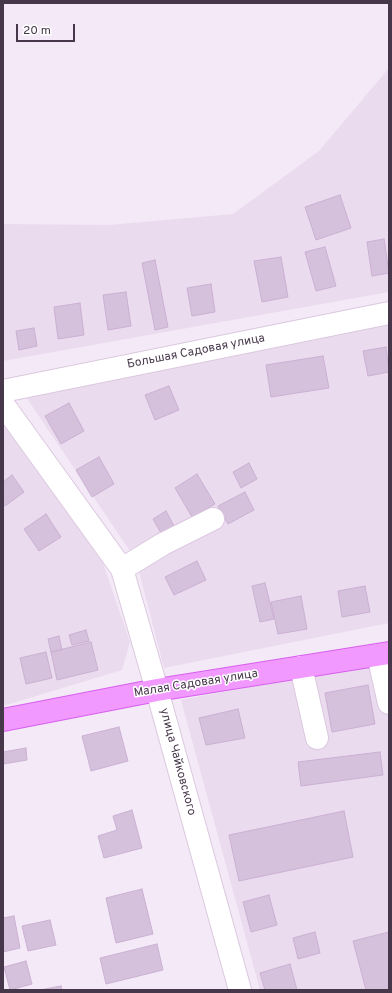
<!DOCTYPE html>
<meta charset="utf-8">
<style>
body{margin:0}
#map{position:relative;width:392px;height:993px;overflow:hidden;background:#f4e9f6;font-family:Overpass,sans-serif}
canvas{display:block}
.frame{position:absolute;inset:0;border:4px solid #46374a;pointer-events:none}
.scale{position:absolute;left:16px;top:24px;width:59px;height:18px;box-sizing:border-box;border:2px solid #46374a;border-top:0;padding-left:5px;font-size:12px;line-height:14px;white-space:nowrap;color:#46374a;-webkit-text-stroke:3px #fff;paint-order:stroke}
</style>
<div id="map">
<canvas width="392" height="993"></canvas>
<div class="frame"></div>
<div class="scale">20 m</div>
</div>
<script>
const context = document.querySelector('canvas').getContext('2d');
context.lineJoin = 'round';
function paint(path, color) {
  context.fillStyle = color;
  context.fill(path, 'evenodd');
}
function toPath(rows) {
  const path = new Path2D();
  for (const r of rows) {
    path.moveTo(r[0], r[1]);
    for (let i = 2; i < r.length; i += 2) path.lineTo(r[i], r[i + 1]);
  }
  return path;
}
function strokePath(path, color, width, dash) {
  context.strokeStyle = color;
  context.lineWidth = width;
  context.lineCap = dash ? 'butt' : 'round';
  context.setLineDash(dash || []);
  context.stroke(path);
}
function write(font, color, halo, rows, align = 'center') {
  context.font = font + ' Overpass,sans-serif';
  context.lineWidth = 3;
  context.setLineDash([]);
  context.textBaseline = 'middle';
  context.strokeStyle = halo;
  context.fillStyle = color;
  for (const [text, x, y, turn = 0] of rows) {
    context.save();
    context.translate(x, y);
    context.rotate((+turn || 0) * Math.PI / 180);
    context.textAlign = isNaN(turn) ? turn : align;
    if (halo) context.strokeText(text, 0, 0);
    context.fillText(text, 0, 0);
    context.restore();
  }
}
paint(toPath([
 [389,68,389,292,3,361,3,224,109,225,233,214,319,151],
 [389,325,389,623,164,668,136,560,22,391],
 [3,427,8,429,103,563,130,642,122,670,3,706],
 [389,660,389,990,260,990,181,700]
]), '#ebdbee');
const building = toPath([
 [340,195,351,228,316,240,305,207,340,195],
 [384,239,389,273,372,276,367,242,384,239],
 [325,247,336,286,316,291,305,252,325,247],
 [281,257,288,297,262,302,254,261,281,257],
 [155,260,168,327,155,330,142,263,155,260],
 [211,284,215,312,192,316,187,288,211,284],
 [126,292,131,326,108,330,103,295,126,292],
 [80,303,84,335,58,339,54,307,80,303],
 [34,328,37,346,19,350,16,331,34,328],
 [386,347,389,372,368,376,363,351,386,347],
 [323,356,329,388,271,397,266,365,323,356],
 [169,386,179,410,155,420,145,395,169,386],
 [69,403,84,431,61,444,45,416,69,403],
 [99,457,114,484,92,497,76,470,99,457],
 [249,463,257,479,241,488,233,472,249,463],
 [197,474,215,504,192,517,175,488,197,474],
 [12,475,24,492,5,506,3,504,3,482,12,475],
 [245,492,254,510,228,524,218,506,245,492],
 [166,511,174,526,161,533,153,519,166,511],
 [46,514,61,537,39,551,24,529,46,514],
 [197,561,206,580,174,595,165,577,197,561],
 [265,583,274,619,260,622,252,586,265,583],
 [365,586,370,612,342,617,338,591,365,586],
 [301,596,307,629,278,634,271,602,301,596],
 [86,630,89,641,72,645,69,635,86,630],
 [59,636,62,650,51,652,48,639,59,636],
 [91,642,98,670,57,680,51,652,91,642],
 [46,652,52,678,26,684,20,658,46,652],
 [368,685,375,724,332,732,325,693,368,685],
 [238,709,245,738,206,745,199,718,238,709],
 [119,727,128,761,91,771,82,736,119,727],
 [26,748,27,760,3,764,3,752,26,748],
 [380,752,383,775,301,786,298,762,380,752],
 [132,810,142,848,104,858,98,836,117,830,113,816,132,810],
 [344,811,353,857,239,881,229,835,344,811],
 [142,889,153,934,116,943,106,898,142,889],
 [269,895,277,925,251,932,243,902,269,895],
 [14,916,20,948,3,952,3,918,14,916],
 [50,920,56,945,28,951,22,926,50,920],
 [315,932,320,953,298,959,293,938,315,932],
 [389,932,389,990,366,990,353,941,389,932],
 [157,944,163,970,106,984,100,958,157,944],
 [26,961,32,984,10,990,4,967,26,961],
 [290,964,297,990,265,990,260,973,290,964],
 [61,986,62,990,40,990,61,986]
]);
paint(building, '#d5c1db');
strokePath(building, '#cbb0d4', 1);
const minor = toPath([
 [3,391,389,313],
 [3,404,122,569,157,690,240,990],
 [122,569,163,544,213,519],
 [378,655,389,703],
 [301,667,317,738]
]);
const major = toPath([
 [3,720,157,690,389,653]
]);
strokePath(minor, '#dcc8e0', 24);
strokePath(major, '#d760ed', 24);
strokePath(minor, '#fff', 22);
strokePath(major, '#f199ff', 22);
write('12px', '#46374a', '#fff', [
 ["Большая Садовая улица",196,352,-11],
 ["Малая Садовая улица",196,684,-9],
 ["улица Чайковского",177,762,75]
]);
</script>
